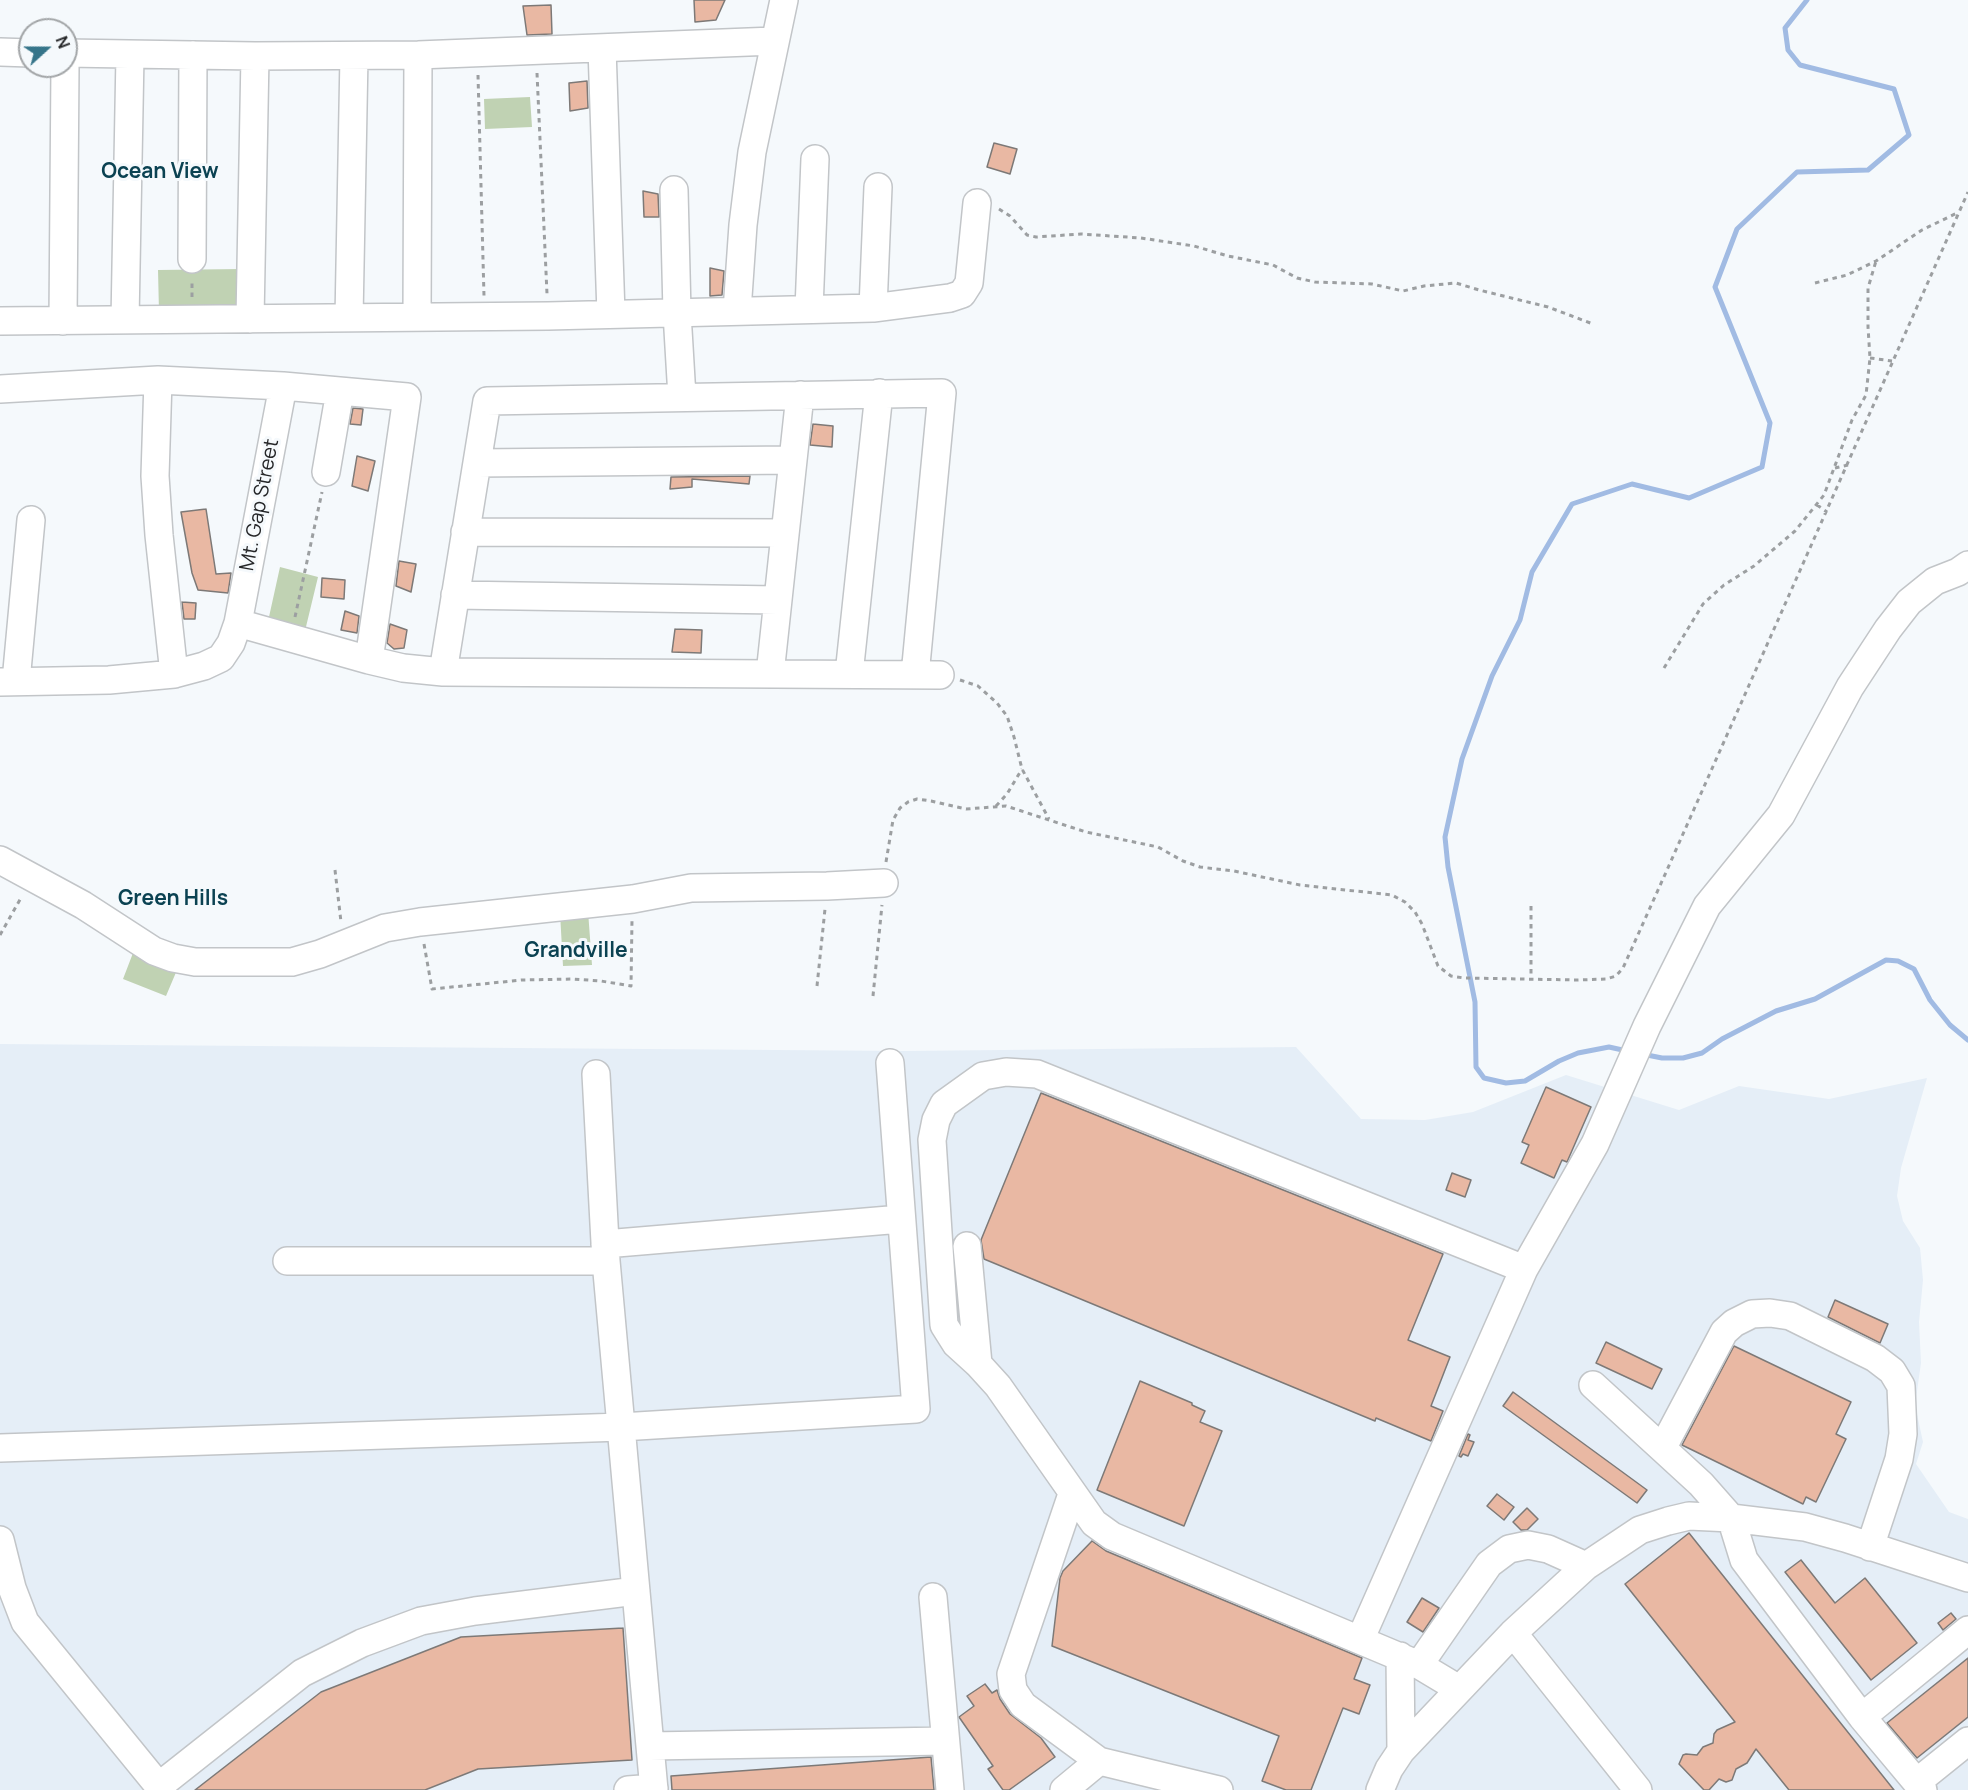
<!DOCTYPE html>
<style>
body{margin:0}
#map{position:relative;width:1968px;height:1790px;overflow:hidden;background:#f5f9fc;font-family:Manrope,sans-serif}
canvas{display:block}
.north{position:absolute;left:18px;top:18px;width:60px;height:60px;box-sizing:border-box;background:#f5f9fc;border:2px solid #a2a5a7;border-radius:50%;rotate:69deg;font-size:16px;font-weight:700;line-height:24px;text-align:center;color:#252628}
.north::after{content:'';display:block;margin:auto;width:21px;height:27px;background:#36758a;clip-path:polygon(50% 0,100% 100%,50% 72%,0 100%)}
</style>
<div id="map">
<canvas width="1968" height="1790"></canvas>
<div class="north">N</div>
</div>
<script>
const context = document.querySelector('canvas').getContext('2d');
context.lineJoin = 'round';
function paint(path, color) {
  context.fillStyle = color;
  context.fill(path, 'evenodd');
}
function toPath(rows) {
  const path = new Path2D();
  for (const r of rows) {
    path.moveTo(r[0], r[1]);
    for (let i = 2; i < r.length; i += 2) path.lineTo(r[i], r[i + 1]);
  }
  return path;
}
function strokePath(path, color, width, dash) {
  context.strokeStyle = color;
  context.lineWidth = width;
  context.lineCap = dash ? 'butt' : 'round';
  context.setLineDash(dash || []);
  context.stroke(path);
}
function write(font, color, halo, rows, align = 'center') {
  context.font = font + ' Manrope,sans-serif';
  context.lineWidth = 6;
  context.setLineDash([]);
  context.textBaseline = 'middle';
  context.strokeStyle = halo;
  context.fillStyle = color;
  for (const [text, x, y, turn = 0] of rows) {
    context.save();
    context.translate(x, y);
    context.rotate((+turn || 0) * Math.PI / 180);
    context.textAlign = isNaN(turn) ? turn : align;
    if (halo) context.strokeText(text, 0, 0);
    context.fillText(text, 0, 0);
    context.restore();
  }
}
paint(toPath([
 [0,1044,905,1051,1296,1047,1361,1119,1425,1120,1473,1112,1566,1075,1679,1110,1739,1086,1829,1099,1927,1078,1901,1168,1897,1196,1903,1221,1920,1248,1923,1280,1919,1322,1921,1363,1915,1405,1923,1442,1916,1464,1949,1512,1968,1519,1968,1790,0,1790]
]), '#e5eef7');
paint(toPath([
 [530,97,532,127,485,129,484,99],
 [242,269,242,312,159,312,158,270],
 [280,567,318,577,304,635,267,626],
 [588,911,592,965,563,966,560,913],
 [133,953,177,970,166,996,123,979]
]), '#c0d2b3');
strokePath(toPath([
 [1627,1051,1609,1047,1578,1053,1559,1061,1525,1081,1506,1083,1484,1078,1476,1067,1475,1002,1448,867,1445,837,1462,759,1492,676,1520,620,1532,572,1572,504,1632,484,1689,498,1762,467,1770,423,1715,287,1737,229,1797,172,1868,170,1909,135,1894,89,1800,65,1788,50,1785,28,1807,0],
 [1642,1054,1662,1058,1683,1058,1702,1053,1722,1039,1776,1011,1815,999,1886,960,1898,961,1914,969,1930,1000,1950,1025,1968,1040]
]), '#a1bbe3', 5);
const building = toPath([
 [694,0,725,0,716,20,695,22,694,0],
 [551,5,552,34,527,35,523,6,551,5],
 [587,81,588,108,570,111,569,83,587,81],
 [994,143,1017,149,1010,174,987,167,994,143],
 [643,191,658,194,659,217,644,217,643,191],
 [710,268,724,271,722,295,710,296,710,268],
 [353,408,363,409,361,425,350,424,353,408],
 [813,424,833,426,832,447,810,445,813,424],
 [357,456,375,461,368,491,352,486,357,456],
 [750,476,749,484,692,479,692,487,670,489,671,477,750,476],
 [206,509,216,574,231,573,228,593,198,590,192,573,181,512,206,509],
 [399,561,416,564,411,592,396,586,399,561],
 [322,578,345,580,344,599,321,597,322,578],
 [182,602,196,603,195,619,184,619,182,602],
 [345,611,359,616,357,633,341,630,345,611],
 [390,624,407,630,404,648,394,649,387,643,390,624],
 [675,629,702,630,701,653,672,652,675,629],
 [1546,1087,1591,1107,1567,1162,1562,1160,1554,1178,1521,1163,1529,1145,1522,1142,1546,1087],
 [1041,1093,1443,1254,1408,1340,1450,1357,1431,1406,1443,1411,1431,1441,1376,1418,1375,1421,984,1259,981,1240,1041,1093],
 [1452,1173,1471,1180,1465,1197,1446,1190,1452,1173],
 [1835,1300,1888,1324,1880,1343,1828,1317,1835,1300],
 [1606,1342,1662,1369,1652,1389,1596,1363,1606,1342],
 [1734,1346,1851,1402,1836,1434,1846,1439,1816,1502,1806,1497,1803,1504,1682,1445,1734,1346],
 [1140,1381,1192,1403,1192,1405,1205,1411,1200,1422,1222,1431,1184,1526,1097,1490,1140,1381],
 [1513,1392,1647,1490,1637,1503,1503,1406,1513,1392],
 [1468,1434,1470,1435,1468,1440,1474,1442,1468,1456,1463,1454,1461,1457,1459,1456,1468,1434],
 [1497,1494,1514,1507,1504,1520,1487,1506,1497,1494],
 [1527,1508,1538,1519,1527,1530,1521,1530,1513,1522,1527,1508],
 [1689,1533,1894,1790,1789,1790,1756,1749,1747,1763,1736,1769,1732,1780,1726,1782,1719,1779,1709,1790,1704,1790,1679,1764,1683,1755,1686,1754,1697,1755,1703,1747,1713,1743,1714,1734,1717,1730,1735,1722,1625,1584,1689,1533],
 [1092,1541,1106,1551,1362,1658,1354,1679,1370,1685,1359,1714,1343,1708,1311,1790,1286,1790,1262,1781,1279,1736,1052,1646,1060,1578,1063,1571,1092,1541],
 [1801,1560,1835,1603,1865,1578,1917,1643,1871,1680,1785,1572,1801,1560],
 [1422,1598,1439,1608,1423,1632,1407,1622,1422,1598],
 [1951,1613,1956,1619,1943,1630,1938,1623,1951,1613],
 [623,1628,632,1760,478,1769,425,1790,195,1790,321,1692,461,1637,623,1628],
 [1968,1658,1968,1717,1917,1758,1887,1723,1968,1658],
 [985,1684,992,1693,997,1690,1000,1699,1010,1714,1041,1738,1055,1757,1009,1790,1003,1790,988,1769,993,1766,959,1717,974,1706,967,1696,985,1684],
 [931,1757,934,1790,672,1790,671,1776,931,1757]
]);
paint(building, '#e9b8a3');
strokePath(building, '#7d7977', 1.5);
const minor = toPath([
 [602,48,611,314],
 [0,52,30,53],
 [66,53,255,56,418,55,774,41],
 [674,190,677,313,682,397],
 [192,259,193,55],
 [873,308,878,187],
 [809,309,815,159],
 [737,311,743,225,752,152,784,0],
 [417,317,418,55],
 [349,318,354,56],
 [250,319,255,56],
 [125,320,130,55],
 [0,321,548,316,873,308,950,298,962,294,969,283,977,203],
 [63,321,65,66],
 [158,380,155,476,159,535,174,674],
 [0,389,158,380,283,386,407,397,369,660],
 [477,463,793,460],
 [326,472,340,391],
 [465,532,785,533],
 [455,595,777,600],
 [238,623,369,660,403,668,443,672,940,675],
 [443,672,487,401,942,393,915,675],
 [770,674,800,395],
 [849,674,879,393],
 [16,681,31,520],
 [0,682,109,680,174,674,204,666,221,658,231,643,238,623,283,386],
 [0,860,83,905,154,951,173,958,195,962,292,962,320,954,385,928,420,922,633,899,691,888,827,886,884,883],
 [596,1074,606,1261,654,1790],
 [605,1244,901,1219],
 [967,1246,978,1364],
 [287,1261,606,1261],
 [1593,1385,1701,1484,1731,1518,1744,1560,1862,1717,1923,1790],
 [1663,1447,1724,1332,1734,1323,1752,1314,1770,1313,1790,1316,1875,1358,1892,1371,1901,1386,1903,1434,1899,1459,1870,1547],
 [0,1448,621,1427,916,1409,890,1063],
 [1072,1494,1011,1674,1013,1690,1023,1705,1099,1761,1219,1790],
 [0,1540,12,1588,25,1622,162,1790],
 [933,1597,950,1790],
 [1513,1633,1638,1790],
 [1360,1640,1524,1269,1595,1144,1647,1026,1707,906,1781,815,1850,687,1888,629,1909,602,1935,581,1958,572,1968,565],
 [1400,1656,1401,1751],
 [1419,1665,1489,1564,1509,1549,1528,1545,1548,1549,1586,1566],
 [1459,1689,1419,1665,1112,1536,1094,1523,998,1386,978,1364,956,1344,944,1325,932,1140,936,1120,944,1104,983,1076,1006,1072,1037,1074,1524,1269],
 [1862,1717,1968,1630],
 [650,1746,945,1741],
 [1917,1782,1968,1741],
 [159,1786,302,1673,362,1643,421,1621,475,1611,636,1591],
 [628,1790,654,1788],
 [1064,1790,1099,1761],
 [1380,1790,1389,1769,1401,1751,1513,1633,1586,1566,1640,1530,1668,1521,1689,1516,1731,1518,1805,1527,1845,1538,1968,1578]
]);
strokePath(minor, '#c2c5c8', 30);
strokePath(toPath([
 [537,73,547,294],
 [478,75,484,296],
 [999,209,1010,216,1027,235,1036,237,1081,234,1141,238,1194,246,1228,256,1273,265,1297,278,1315,282,1372,284,1403,291,1424,286,1456,283,1479,290,1548,307,1593,324],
 [1815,283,1847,275,1876,261,1922,230,1957,213],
 [192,297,192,279],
 [1870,358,1892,361],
 [1835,468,1848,465],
 [1817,505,1827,512],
 [295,617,322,492],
 [1664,668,1703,604,1724,585,1754,566,1795,531,1824,495,1852,420,1866,395,1870,358,1868,327,1868,288,1876,261],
 [960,680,978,686,997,703,1007,716,1014,737,1022,769,1049,819],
 [996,806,1007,794,1022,769],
 [886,862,893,820,900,808,908,802,917,799,931,801,966,809,1006,806,1086,832,1158,847,1183,861,1200,867,1234,871,1300,885,1392,895,1405,902,1415,912,1422,924,1438,966,1451,976,1464,978,1578,980,1606,979,1616,976,1623,968,1667,870,1968,192],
 [335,870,341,922],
 [1531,906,1531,980],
 [0,935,22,896],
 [424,944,432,989,522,980,573,979,601,981,631,986,632,920],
 [817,986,825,909],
 [873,996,882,905]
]), '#9c9fa1', 3, [4.5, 4.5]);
strokePath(minor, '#fff', 27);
write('20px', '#252628', '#f5f9fc', [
 ["Mt. Gap Street",260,505,-79]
]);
write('bold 21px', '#0b4252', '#f5f9fc', [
 ["Ocean View",160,172],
 ["Green Hills",173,899],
 ["Grandville",576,951]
]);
</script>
